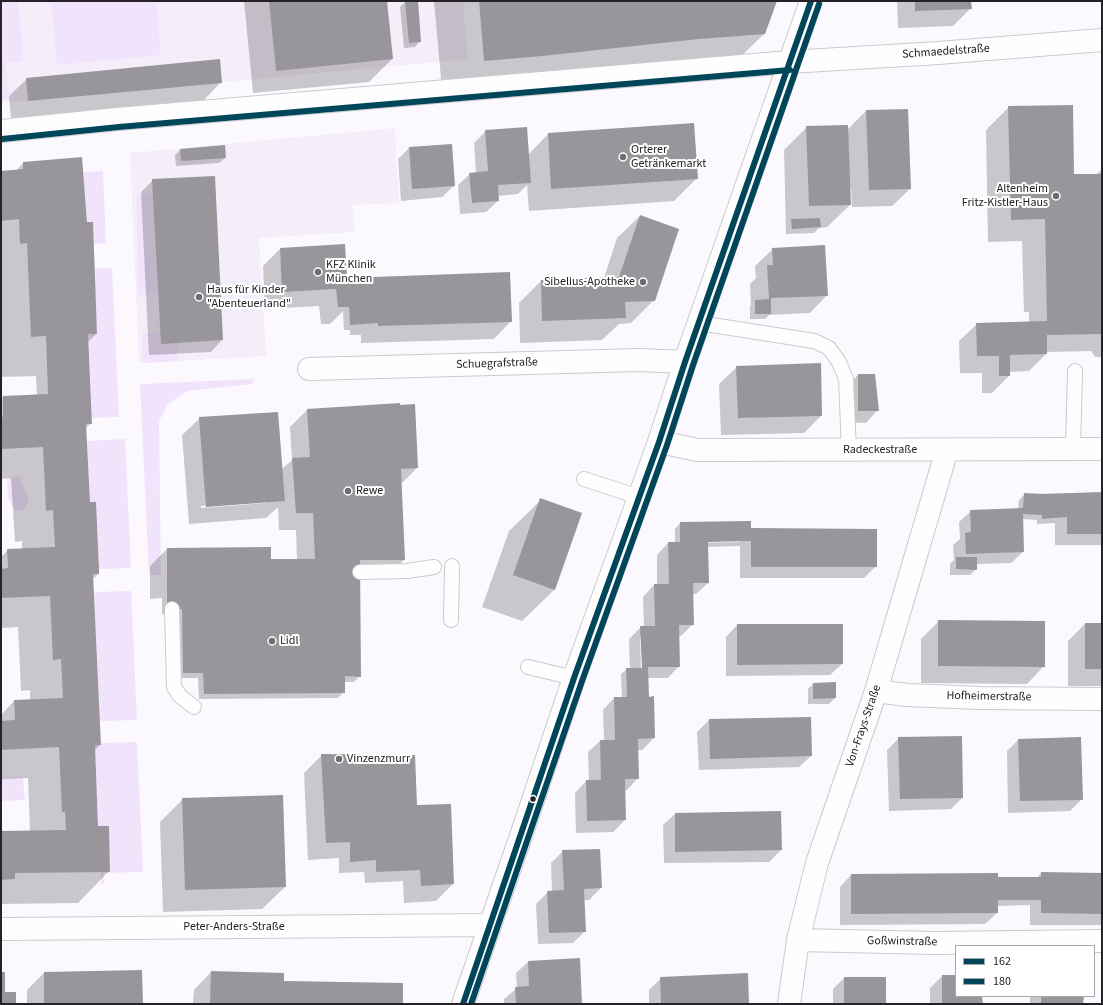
<!DOCTYPE html>
<meta charset="utf-8">
<style>
body{margin:0}
#map{position:relative;width:1103px;height:1005px;overflow:hidden;background:#fcf9fe;font-family:"Source Sans 3",sans-serif}
canvas{display:block}
.frame{position:absolute;inset:0;border:2px solid #242127;pointer-events:none}
.legend{position:absolute;left:955px;top:945px;width:140px;height:52px;box-sizing:border-box;background:#fff;border:1px solid #a7a6a9;margin:0;padding:5px 7px;list-style:none;font-size:12px;color:#242127}
.legend li{display:flex;align-items:center;gap:8px;height:20px}
.legend b{width:20px;border:1px solid #a7a6a9}
</style>
<div id="map">
<canvas width="1103" height="1005"></canvas>
<div class="frame"></div>
<ul class="legend">
<li><b style="height:5px;background:#00465a"></b>162</li>
<li><b style="height:5px;background:#00465a"></b>180</li>
</ul>
</div>
<script>
const context = document.querySelector('canvas').getContext('2d');
context.lineJoin = 'round';
function paint(path, color) {
  context.fillStyle = color;
  context.fill(path, 'evenodd');
}
function toPath(rows) {
  const path = new Path2D();
  for (const r of rows) {
    path.moveTo(r[0], r[1]);
    for (let i = 2; i < r.length; i += 2) path.lineTo(r[i], r[i + 1]);
  }
  return path;
}
function strokePath(path, color, width, dash) {
  context.strokeStyle = color;
  context.lineWidth = width;
  context.lineCap = dash ? 'butt' : 'round';
  context.setLineDash(dash || []);
  context.stroke(path);
}
function write(font, color, halo, rows, align = 'center') {
  context.font = font + ' "Source Sans 3",sans-serif';
  context.lineWidth = 4;
  context.setLineDash([]);
  context.textBaseline = 'middle';
  context.strokeStyle = halo;
  context.fillStyle = color;
  for (const [text, x, y, turn = 0] of rows) {
    context.save();
    context.translate(x, y);
    context.rotate((+turn || 0) * Math.PI / 180);
    context.textAlign = isNaN(turn) ? turn : align;
    if (halo) context.strokeText(text, 0, 0);
    context.fillText(text, 0, 0);
    context.restore();
  }
}
paint(toPath([
 [1,1,463,1,468,59,1,103],
 [395,128,399,203,353,205,354,232,259,238,266,356,139,363,130,153]
]), '#f4edfa');
paint(toPath([
 [1,1,18,1,23,61,6,63,9,99,1,100],
 [51,1,156,1,161,55,57,65],
 [103,171,106,243,93,244,87,222,83,172],
 [153,195,158,294,139,295,136,196],
 [94,268,112,268,119,417,92,418,88,334,97,334],
 [160,333,161,343,177,342,178,361,143,363,142,334],
 [254,379,252,384,187,391,168,404,159,421,161,575,149,575,140,384],
 [125,439,131,568,99,569,96,502,90,502,87,441],
 [20,476,22,484,29,499,23,510,15,510,8,498,7,478],
 [131,591,137,720,100,721,94,592],
 [137,742,143,872,103,873,104,884,101,884,101,872,110,871,109,826,98,826,95,745,101,745,101,743],
 [23,777,25,800,1,801,1,778]
]), '#f1e3fc');
paint(toPath([
 [244,1,386,1,392,59,369,82,253,93],
 [417,1,420,41,415,47,404,48,400,7,405,2],
 [434,1,776,1,765,33,723,74,443,101],
 [897,1,970,1,971,8,953,26,898,28],
 [27,79,221,82,204,100,11,118,9,96],
 [1009,107,1073,175,1096,175,1102,169,1102,357,1095,357,1091,351,1046,352,1046,354,1029,371,1009,372,1009,376,992,393,982,393,982,373,960,373,959,341,977,324,1029,323,1029,312,1024,312,1022,241,988,242,986,130],
 [866,111,910,189,892,206,852,207,851,187,849,187,850,205,827,227,819,228,814,233,786,234,784,150,807,127,847,130],
 [693,124,697,178,674,201,529,211,527,185,518,194,497,196,498,201,486,212,460,214,458,185,470,174,476,173,474,143,486,131,528,155,548,134],
 [409,148,454,186,442,197,401,201,398,159],
 [180,150,225,158,219,163,176,166,175,155],
 [23,163,96,334,88,342,91,423,85,429,89,503,98,574,92,580,100,745,94,751,97,827,109,871,78,903,1,904,1,832,30,832,28,778,1,779,1,715,14,701,30,701,30,690,21,691,18,627,1,628,1,557,8,550,22,549,22,541,15,542,11,478,1,479,1,398,3,397,37,395,36,376,1,377,1,172,16,171],
 [153,180,222,340,211,352,149,355,141,192],
 [640,216,654,300,631,323,619,324,602,340,520,343,519,303,541,281,604,278,617,238],
 [344,245,346,279,511,321,494,339,361,343,361,335,350,335,350,330,344,330,343,311,330,324,321,324,319,306,265,309,263,266,280,249],
 [773,249,827,295,810,313,769,315,765,319,750,319,750,306,751,305,750,284,756,278,755,266],
 [737,367,821,416,804,433,721,435,719,384],
 [858,375,874,375,877,411,866,423,846,422,846,387],
 [307,410,417,468,401,484,404,560,386,577,359,577,360,676,354,682,344,682,344,692,338,698,199,699,198,678,178,678,177,614,162,614,162,598,150,599,150,566,167,549,270,561,297,559,296,530,279,530,278,507,266,518,189,524,182,435,200,418,281,470,292,460,290,427],
 [266,501,266,503,201,508,201,506],
 [1102,493,1102,545,1055,545,1055,523,1037,524,1037,520,1022,519,1023,552,1011,563,976,564,976,569,970,575,950,575,950,564,954,560,953,545,960,539,959,522,971,511,1018,509,1019,500,1025,494],
 [541,500,554,590,522,621,482,607,509,531],
 [680,523,750,529,876,566,864,578,740,578,740,546,707,547,708,583,696,594,692,594,693,624,681,636,678,636,679,666,668,678,647,678,648,697,654,738,642,750,638,750,638,778,627,790,624,790,625,820,613,832,576,833,575,793,586,781,589,781,588,752,600,741,604,741,603,710,614,698,622,698,621,674,627,669,630,669,629,639,641,627,644,627,643,597,654,585,657,585,657,555,668,543,675,543,675,529],
 [740,540,740,542,696,543],
 [640,637,642,637,643,672,641,672],
 [939,621,1044,666,1027,684,921,683,921,639],
 [1085,624,1102,624,1102,686,1068,686,1068,641],
 [737,625,842,664,830,675,726,676,726,637],
 [813,684,835,698,829,704,808,704,808,689],
 [709,720,811,756,799,767,699,770,697,732],
 [899,738,962,798,951,809,889,811,887,750],
 [1018,740,1082,799,1070,811,1008,813,1007,751],
 [322,755,416,806,453,884,436,901,404,903,403,881,365,883,364,872,339,873,339,858,308,860,304,773],
 [183,799,285,887,262,909,163,912,160,822],
 [675,814,781,850,769,862,664,863,663,825],
 [563,851,601,888,589,900,584,900,585,931,573,943,538,944,536,904,548,892,552,892,551,863],
 [1041,873,1102,874,1102,925,1030,925,1030,905,997,906,997,913,985,924,840,925,840,887,851,875,997,879,1037,878],
 [528,962,581,1004,504,1004,504,999,517,988,516,973],
 [211,972,283,982,402,1004,193,1004,194,990],
 [44,973,142,1004,27,1004,27,990],
 [942,976,956,976,956,996,982,996,981,1004,930,1004,930,988],
 [661,978,748,1004,649,1004,649,990],
 [844,978,885,1004,833,1004,833,989],
 [1030,996,1083,996,1083,1004,1030,1004]
]), '#0003');
paint(toPath([
 [269,1,387,1,393,59,276,71],
 [405,1,418,1,421,42,409,43],
 [479,1,777,1,765,34,699,39,542,56,484,61],
 [915,1,971,1,972,9,915,11],
 [220,59,222,83,28,101,26,78],
 [1073,105,1074,174,1102,174,1102,334,1047,335,1047,354,1010,355,1010,376,999,376,999,356,977,356,976,323,1047,321,1045,219,1011,220,1008,106],
 [908,109,911,189,869,190,866,110],
 [694,123,698,179,551,189,548,133],
 [848,125,851,205,809,206,806,126],
 [527,127,531,183,498,185,499,201,472,203,469,173,488,171,485,130],
 [452,144,455,186,412,189,409,147],
 [225,145,226,158,181,161,180,149],
 [82,157,87,222,93,222,97,334,88,334,92,424,86,424,90,502,96,502,99,569,99,574,93,574,101,745,95,745,98,826,109,826,110,872,15,873,15,879,1,880,1,831,66,830,65,812,62,812,59,747,1,750,1,721,15,720,14,700,63,698,61,659,53,660,50,596,1,598,1,569,8,568,7,549,55,547,53,510,46,511,43,447,1,449,1,417,3,417,3,396,48,394,46,336,31,337,27,243,20,244,19,219,1,221,1,171,23,169,23,162],
 [215,176,223,340,161,344,152,179],
 [640,215,679,229,655,301,625,302,626,318,542,321,541,280,619,277],
 [820,218,821,227,792,229,791,219],
 [345,244,347,278,510,272,512,322,378,326,378,323,350,325,349,307,338,307,336,289,282,292,280,248],
 [825,245,828,296,771,298,771,314,755,314,755,300,769,299,767,265,773,265,772,248],
 [821,363,822,416,738,418,736,366],
 [858,374,875,374,879,411,858,411],
 [400,403,400,405,415,404,418,468,401,469,405,560,360,560,361,677,345,676,345,693,204,694,203,673,183,673,182,609,167,609,167,548,271,547,271,559,315,559,313,513,296,513,292,458,310,457,307,409],
 [278,412,285,501,206,507,199,417],
 [1102,492,1102,534,1067,534,1067,517,1042,519,1042,515,1023,514,1024,552,966,554,965,533,971,532,970,510,1023,508,1024,493,1043,494],
 [540,498,582,513,555,590,513,575],
 [751,521,751,528,877,529,877,567,751,567,751,541,708,542,709,583,693,583,694,625,679,625,680,667,648,667,649,697,654,696,655,738,638,739,639,779,625,779,626,820,587,821,586,780,601,780,600,740,615,740,614,697,627,697,626,668,642,668,640,626,655,626,654,584,669,584,668,542,680,542,680,522],
 [956,557,977,557,977,570,956,569],
 [938,620,1045,621,1045,667,938,666],
 [1085,623,1102,623,1102,669,1085,669],
 [737,624,843,624,843,664,737,665],
 [836,682,836,698,813,699,813,683],
 [811,717,812,756,710,759,709,719],
 [962,736,963,798,900,799,898,737],
 [1081,737,1083,800,1020,801,1018,739],
 [321,754,415,755,417,805,451,804,454,884,421,886,420,870,376,872,376,860,350,862,350,842,326,843],
 [283,795,286,887,185,890,182,798],
 [781,811,782,850,675,852,675,813],
 [600,849,602,888,584,889,586,932,549,933,547,891,564,890,562,850],
 [1041,872,1102,873,1102,914,1041,913,1041,900,998,900,998,913,851,914,851,874,998,873,998,877,1041,877],
 [580,958,582,1004,516,1004,515,987,529,986,528,961],
 [142,970,143,1004,44,1004,44,972],
 [211,971,284,973,284,981,403,983,403,1004,210,1004],
 [1,972,5,972,5,992,16,992,16,1004,1,1004],
 [748,973,749,1004,661,1004,660,977],
 [942,975,956,975,956,996,982,996,983,1004,942,1004],
 [844,977,886,977,886,1004,844,1004],
 [1041,996,1084,996,1083,1004,1041,1004]
]), '#98969a');
const service = toPath([
 [699,323,814,341,829,348,839,362,846,379,849,450],
 [1073,449,1075,371],
 [584,479,639,497],
 [360,572,407,571,434,567],
 [172,609,174,687,180,696,194,707],
 [451,620,452,566],
 [528,667,574,678]
]);
const minor = toPath([
 [1,131,118,119,789,62,938,53,1102,40],
 [309,369,639,360,685,362],
 [659,442,698,450,1102,449],
 [876,691,907,695,979,698,1102,699],
 [1,929,490,925],
 [798,940,935,943,1102,941],
 [463,1004,524,827,574,678,659,442,685,362,811,1],
 [789,1004,798,940,817,863,876,691,947,450]
]);
strokePath(service, '#ccc9ce', 16);
strokePath(minor, '#ccc9ce', 24);
strokePath(service, '#fffeff', 14);
strokePath(minor, '#fffeff', 22);
strokePath(toPath([
 [463,1004,574,678,659,442,685,362,811,1]
]), '#00465a', 6);
strokePath(toPath([
 [2,139,119,127,790,70],
 [471,1004,582,681,667,445,693,365,819,4]
]), '#00465a', 6);
for (const [x, y, r, color] of [
 [623,157,4,"#706d72"],
 [1056,196,4,"#706d72"],
 [318,272,4,"#706d72"],
 [643,282,4,"#706d72"],
 [199,297,4,"#706d72"],
 [348,491,4,"#706d72"],
 [272,641,4,"#706d72"],
 [339,759,4,"#706d72"],
 [533,799,3.5,"#242127"]
]) {
  const dot = new Path2D();
  dot.arc(x, y, r, 0, 2 * Math.PI);
  context.fillStyle = color;
  context.fill(dot);
  strokePath(dot, '#fff', 1.5);
}
write('12px', '#242127', '#fff', [
 ["Schmaedelstraße",946,52,-4],
 ["Schuegrafstraße",497,364,-2],
 ["Radeckestraße",880,450],
 ["Hofheimerstraße",989,697,1],
 ["Von-Frays-Straße",864,726,-71],
 ["Peter-Anders-Straße",234,927],
 ["Goßwinstraße",902,942,1]
]);
write('12px', '#242127', '#fff', [
 ["Orterer",631,150],
 ["Getränkemarkt",631,164],
 ["Altenheim",1048,189,"right"],
 ["Fritz-Kistler-Haus",1048,203,"right"],
 ["KFZ Klinik",326,265],
 ["München",326,279],
 ["Sibelius-Apotheke",635,282,"right"],
 ["Haus für Kinder",207,290],
 ["\"Abenteuerland\"",207,304],
 ["Rewe",356,491],
 ["Lidl",280,641],
 ["Vinzenzmurr",347,759]
], 'left');
</script>
